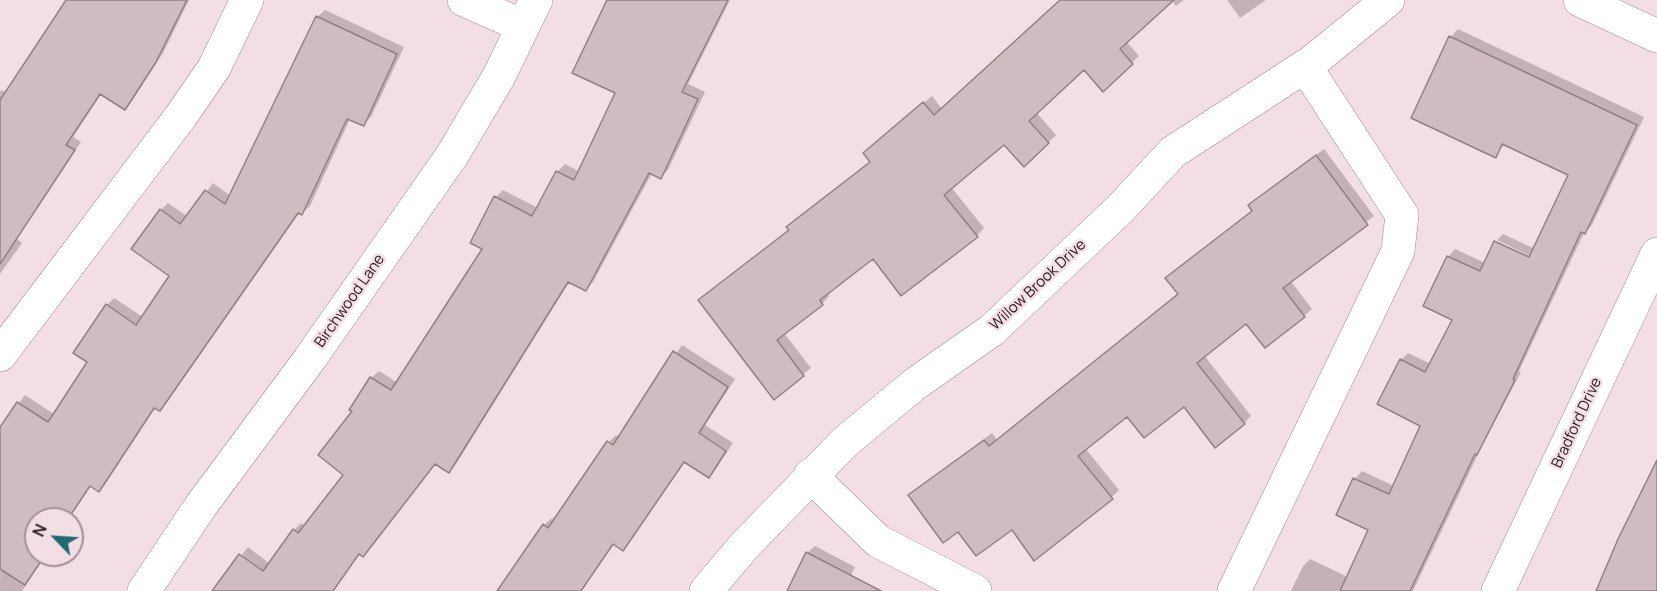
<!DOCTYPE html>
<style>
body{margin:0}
#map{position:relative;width:1657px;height:591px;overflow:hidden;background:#f4dee5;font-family:Manrope,sans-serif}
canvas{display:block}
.north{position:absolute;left:24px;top:507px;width:60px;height:60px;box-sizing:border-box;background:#f4dee5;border:2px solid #a19196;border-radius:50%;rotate:295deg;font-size:16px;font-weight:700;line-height:24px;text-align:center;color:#251d20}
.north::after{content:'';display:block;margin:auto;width:21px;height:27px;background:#1f6a73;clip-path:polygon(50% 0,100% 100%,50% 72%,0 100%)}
</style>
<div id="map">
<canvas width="1657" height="591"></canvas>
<div class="north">N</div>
</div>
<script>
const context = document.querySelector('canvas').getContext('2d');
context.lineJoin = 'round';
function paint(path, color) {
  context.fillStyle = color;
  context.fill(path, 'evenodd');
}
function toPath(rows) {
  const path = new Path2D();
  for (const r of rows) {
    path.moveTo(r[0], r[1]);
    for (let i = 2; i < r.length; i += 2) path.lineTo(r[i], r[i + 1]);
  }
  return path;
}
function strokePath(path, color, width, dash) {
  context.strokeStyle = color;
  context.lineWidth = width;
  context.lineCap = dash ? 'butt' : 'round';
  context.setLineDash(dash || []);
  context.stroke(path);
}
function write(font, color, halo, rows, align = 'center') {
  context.font = font + ' Manrope,sans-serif';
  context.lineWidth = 5;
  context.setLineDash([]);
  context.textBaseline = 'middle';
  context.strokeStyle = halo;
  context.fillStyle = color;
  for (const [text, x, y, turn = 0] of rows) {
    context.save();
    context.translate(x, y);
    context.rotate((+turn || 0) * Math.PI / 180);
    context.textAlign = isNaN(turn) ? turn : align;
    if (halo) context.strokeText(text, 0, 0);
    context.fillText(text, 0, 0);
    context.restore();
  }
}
paint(toPath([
 [72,0,189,0,163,53,132,101,125,108,102,93,73,137,81,142,17,239,22,243,0,274,0,92,2,90,6,93],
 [609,0,730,0,688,84,705,92,668,170,661,177,652,173,593,282,586,290,570,281,456,464,449,471,436,463,370,548,360,553,333,591,225,591,218,586,248,547,270,564,294,530,301,523,305,526,345,474,354,411,371,378,379,371,398,383,484,248,496,197,503,190,538,208,558,171,565,164,580,172,617,92],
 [1061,0,1184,0,1176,6,1172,0,1126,41,1139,56,1103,89,1084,68,1036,112,1056,135,1024,165,1004,143,951,187,984,228,977,236,901,294,873,257,827,293,829,296,822,304,784,333,811,368,775,398,707,293,790,229,788,227,795,219,871,161,872,146,932,96,942,109],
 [1227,0,1266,0,1240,18],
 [325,10,404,47,371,117,363,125,350,119,310,206,302,213,300,212,167,402,159,410,156,407,106,483,99,490,91,485,69,519,36,519,36,555,46,555,22,591,0,591,2,427,25,395,54,414,89,362,107,305,114,298,143,317,171,276,161,210,168,203,188,217,213,183,231,196,317,17],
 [1458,29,1644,117,1592,225,1584,233,1519,371,1521,372,1480,450,1413,591,1291,591,1303,566,1310,559,1348,577,1370,530,1338,515,1355,479,1362,471,1394,486,1422,426,1401,360,1408,353,1431,364,1454,319,1448,257,1455,249,1485,263,1496,241,1496,243,1535,261,1536,259,1497,240,1503,234,1535,249,1570,175,1505,144,1495,156,1413,117,1451,37],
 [1324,149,1374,216,1290,280,1312,309,1304,316,1266,346,1246,322,1204,355,1251,416,1244,423,1184,405,1128,414,1085,448,1119,490,1112,497,1012,528,958,530,910,495,992,433,997,440,1179,293,1254,210,1250,205,1258,198],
 [682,345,735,379,705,425,733,443,716,469,708,476,685,461,630,541,623,549,615,543,581,591,499,591,544,525,552,518,555,520,609,442,616,435,619,437],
 [815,546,855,567,846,585,858,591,788,591,807,553]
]), '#0003');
const building = toPath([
 [66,0,187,0,156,62,125,110,100,94,66,145,75,150,0,264,0,100,66,0],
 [607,0,728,0,682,92,698,99,661,179,649,173,586,291,568,282,449,473,435,464,363,557,359,554,333,591,212,591,239,554,263,571,293,529,298,533,343,475,318,455,352,411,349,410,370,377,391,390,482,249,470,243,494,196,532,216,556,171,574,180,615,93,572,73,607,0],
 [1060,0,1174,0,1120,49,1133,64,1103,92,1084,70,1029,121,1049,143,1024,167,1004,145,944,195,978,237,901,296,873,259,820,300,823,305,777,340,804,376,774,400,698,300,789,230,786,227,870,162,863,153,923,102,934,115,1060,0],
 [316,16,397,54,364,126,347,119,302,215,298,213,160,411,154,408,99,492,90,486,68,519,36,519,36,555,45,555,25,585,0,569,0,427,17,402,48,422,87,362,73,353,106,304,136,325,169,276,131,249,160,209,180,224,205,190,225,204,316,16],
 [1449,36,1637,125,1585,234,1581,232,1513,379,1515,380,1477,455,1475,454,1410,591,1340,591,1368,530,1336,515,1353,478,1389,494,1420,426,1377,404,1400,359,1425,372,1452,320,1423,306,1447,256,1480,271,1494,241,1529,257,1568,175,1502,144,1496,158,1411,118,1449,36],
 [1316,155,1368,225,1283,288,1305,317,1265,348,1246,324,1197,363,1245,424,1215,448,1184,407,1144,438,1127,417,1078,456,1113,499,1034,561,1012,530,976,556,958,532,943,543,908,495,984,440,989,446,1178,294,1165,278,1252,211,1248,205,1316,155],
 [673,351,728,387,699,433,726,451,709,478,684,462,623,551,613,544,581,591,497,591,543,524,548,528,607,441,613,445,673,351],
 [1657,460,1657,591,1596,591,1618,539,1657,460],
 [806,552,881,591,787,591,806,552]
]);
paint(building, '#d0bbc1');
strokePath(building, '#938086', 1.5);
const minor = toPath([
 [464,0,523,26],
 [1580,0,1657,36],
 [0,355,181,116,214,68,247,0],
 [810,475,878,541,975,591],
 [144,591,200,507,309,360,453,154,499,76,536,0],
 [706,591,745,545,845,442,915,384,992,330,1120,209,1173,152,1313,61,1388,0],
 [1234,591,1398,251,1402,215,1305,66],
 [1498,591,1657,254]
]);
strokePath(minor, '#a18d94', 34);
strokePath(minor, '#fff', 33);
write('15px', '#251d20', '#f4dee5', [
 ["Willow Brook Drive",1038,285,-43],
 ["Birchwood Lane",350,301,-55],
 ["Bradford Drive",1577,423,-65]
]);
</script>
